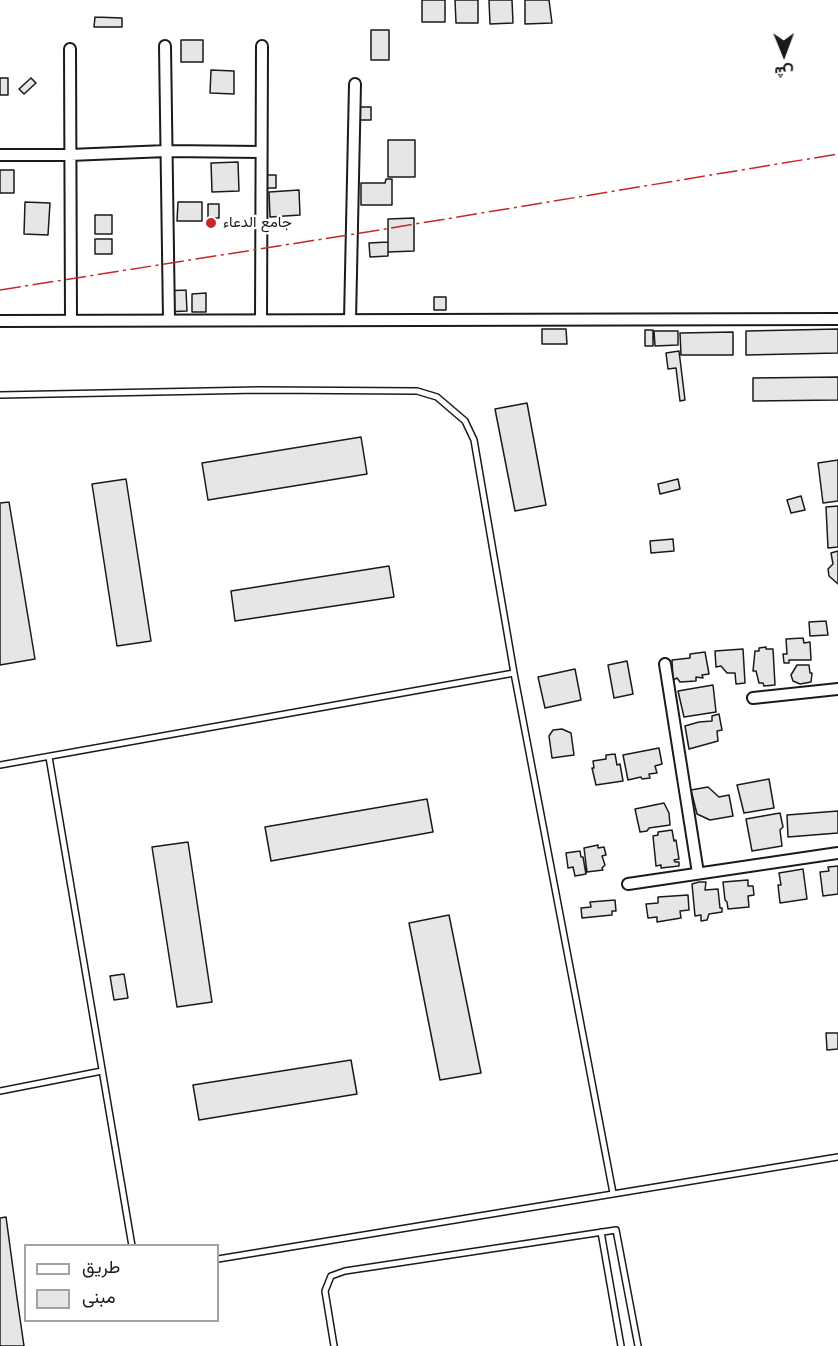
<!DOCTYPE html>
<meta charset="utf-8">
<style>
body{margin:0}
#map{position:relative;width:838px;height:1346px;overflow:hidden;background:#fff;font-family:Arial,Vazirmatn,sans-serif}
canvas{display:block}
.legend{position:absolute;left:24px;top:1244px;width:195px;height:78px;box-sizing:border-box;background:#fff;border:2px solid #a3a3a3;margin:0;padding:8px 10px;list-style:none;font-size:18px;color:#1a1a1a}
.legend li{display:flex;align-items:center;gap:12px;height:30px}
.legend b{width:30px;border:2px solid #a3a3a3}
.north{position:absolute;left:754px;top:24px;width:60px;height:60px;-webkit-text-stroke:4px #fff;paint-order:stroke;rotate:179deg;font-size:16px;font-weight:700;line-height:24px;text-align:center;color:#1a1a1a}
.north::after{content:'';display:block;margin:auto;width:21px;height:27px;background:#1a1a1a;clip-path:polygon(50% 0,100% 100%,50% 72%,0 100%)}
</style>
<div id="map">
<canvas width="838" height="1346"></canvas>
<ul class="legend">
<li><b style="height:8px;background:#fff"></b>طريق</li>
<li><b style="height:16px;background:#e6e6e6"></b>مبنى</li>
</ul>
<div class="north">ش</div>
</div>
<script>
const context = document.querySelector('canvas').getContext('2d');
context.lineJoin = 'round';
function paint(path, color) {
  context.fillStyle = color;
  context.fill(path, 'evenodd');
}
function toPath(rows) {
  const path = new Path2D();
  for (const r of rows) {
    path.moveTo(r[0], r[1]);
    for (let i = 2; i < r.length; i += 2) path.lineTo(r[i], r[i + 1]);
  }
  return path;
}
function strokePath(path, color, width, dash) {
  context.strokeStyle = color;
  context.lineWidth = width;
  context.lineCap = dash ? 'butt' : 'round';
  context.setLineDash(dash || []);
  context.stroke(path);
}
function write(font, color, halo, rows, align = 'center') {
  context.font = font + ' Arial,Vazirmatn,sans-serif';
  context.lineWidth = 4.5;
  context.setLineDash([]);
  context.textBaseline = 'middle';
  context.strokeStyle = halo;
  context.fillStyle = color;
  for (const [text, x, y, turn = 0] of rows) {
    context.save();
    context.translate(x, y);
    context.rotate((+turn || 0) * Math.PI / 180);
    context.textAlign = isNaN(turn) ? turn : align;
    if (halo) context.strokeText(text, 0, 0);
    context.fillText(text, 0, 0);
    context.restore();
  }
}
const building = toPath([
 [422,0,445,0,445,22,422,22,422,0],
 [455,0,478,0,478,23,456,23,455,0],
 [489,0,512,0,513,23,490,24,489,0],
 [525,0,549,0,552,23,525,24,525,0],
 [95,17,122,18,122,27,94,27,95,17],
 [371,30,389,30,389,60,371,60,371,30],
 [181,40,203,40,203,62,181,62,181,40],
 [211,70,234,71,234,94,210,93,211,70],
 [0,78,8,78,8,95,0,95,0,78],
 [31,78,36,83,24,94,19,89,31,78],
 [360,107,371,107,371,120,360,120,360,107],
 [388,140,415,140,415,177,388,177,388,140],
 [238,162,239,191,212,192,211,163,238,162],
 [0,170,14,170,14,193,0,193,0,170],
 [265,175,276,175,276,188,265,188,265,175],
 [386,179,392,179,392,205,361,205,361,183,385,183,386,179],
 [299,190,300,215,270,217,269,192,299,190],
 [25,202,50,203,48,235,24,234,25,202],
 [178,202,202,202,202,221,177,221,178,202],
 [208,204,219,204,219,218,208,218,208,204],
 [95,215,112,215,112,234,95,234,95,215],
 [414,218,414,251,388,252,388,219,414,218],
 [95,239,112,239,112,254,95,254,95,239],
 [388,242,388,256,370,257,369,243,388,242],
 [186,290,187,311,165,312,164,291,186,290],
 [206,293,206,312,192,312,192,294,206,293],
 [434,297,446,297,446,310,434,310,434,297],
 [542,329,566,329,567,344,542,344,542,329],
 [838,329,838,353,746,355,746,331,838,329],
 [645,330,653,330,653,346,645,346,645,330],
 [654,331,678,331,678,345,655,346,654,331],
 [733,332,733,355,681,355,680,333,733,332],
 [679,351,685,400,680,401,676,368,668,369,666,353,679,351],
 [838,377,838,400,753,401,753,378,838,377],
 [527,403,546,505,515,511,495,409,527,403],
 [361,437,367,474,208,500,202,463,361,437],
 [838,460,838,501,823,503,818,463,838,460],
 [126,479,151,641,117,646,92,484,126,479],
 [678,479,680,489,660,494,658,484,678,479],
 [801,496,805,510,791,513,787,500,801,496],
 [9,502,35,659,0,665,0,503,9,502],
 [838,506,838,547,828,548,826,507,838,506],
 [673,539,674,551,651,553,650,541,673,539],
 [838,551,838,584,829,576,828,569,833,564,831,553,838,551],
 [389,566,394,597,235,621,231,591,389,566],
 [826,621,828,635,810,636,809,622,826,621],
 [803,638,804,643,810,642,811,660,789,660,789,663,784,663,783,654,787,654,786,639,803,638],
 [766,647,766,649,773,649,775,685,764,686,763,683,759,683,756,671,753,671,755,651,759,651,759,648,766,647],
 [743,649,745,683,736,684,735,673,727,673,721,666,716,667,715,651,743,649],
 [705,652,709,674,702,675,703,678,696,677,696,681,680,682,677,678,673,680,672,660,690,658,690,654,705,652],
 [627,661,633,694,614,698,608,665,627,661],
 [797,665,809,665,810,673,812,673,811,682,800,684,793,681,791,675,797,665],
 [575,669,581,700,545,708,538,677,575,669],
 [713,685,716,712,684,717,678,691,713,685],
 [719,714,722,730,717,731,718,741,689,749,685,726,699,722,712,721,712,716,719,714],
 [562,729,571,733,574,755,552,758,549,736,553,730,562,729],
 [659,748,662,764,655,766,657,773,649,774,650,778,642,779,641,777,628,780,623,755,659,748],
 [615,754,617,765,620,764,623,781,596,785,592,768,594,768,593,761,606,759,606,755,615,754],
 [769,779,774,808,744,813,737,785,769,779],
 [708,787,719,797,729,795,733,816,710,820,697,814,691,790,708,787],
 [427,799,433,832,271,861,265,827,427,799],
 [664,803,669,813,670,825,649,828,647,831,640,832,635,809,664,803],
 [838,811,838,833,788,837,787,815,838,811],
 [780,813,783,827,780,830,782,846,752,851,746,819,780,813],
 [672,830,674,841,676,840,679,859,674,860,675,862,679,862,679,866,661,868,661,865,656,866,653,836,658,835,658,832,672,830],
 [188,842,212,1002,177,1007,152,847,188,842],
 [598,845,598,848,604,847,606,855,602,856,605,865,602,868,603,870,587,872,584,848,598,845],
 [580,851,581,857,583,857,586,874,575,876,573,867,568,868,566,853,580,851],
 [838,866,838,894,823,896,820,872,829,871,828,867,838,866],
 [803,869,807,899,780,903,778,885,781,885,779,873,803,869],
 [748,880,748,886,753,886,754,895,748,896,749,907,728,909,727,902,725,900,723,882,748,880],
 [699,882,706,882,705,890,718,889,720,908,722,908,722,912,709,914,707,920,701,921,701,915,695,916,692,884,699,882],
 [688,895,689,910,680,911,681,918,657,922,657,917,648,918,646,904,658,903,658,897,688,895],
 [615,900,616,911,612,911,612,915,582,918,581,908,591,907,590,902,615,900],
 [449,915,481,1073,440,1080,409,923,449,915],
 [124,974,128,998,114,1000,110,976,124,974],
 [826,1033,838,1033,838,1049,827,1050,826,1033],
 [351,1060,357,1094,199,1120,193,1085,351,1060],
 [6,1217,17,1298,24,1346,0,1346,0,1218,6,1217]
]);
paint(building, '#e6e6e6');
strokePath(building, '#1a1a1a', 1.5);
const lane = toPath([
 [0,395,259,390,417,391,437,397,465,421,474,440,514,673,613,1193],
 [49,757,132,1246],
 [0,765,514,673],
 [0,1091,102,1071],
 [601,1232,621,1346],
 [218,1259,838,1157],
 [334,1346,325,1291,331,1276,345,1271,616,1230,638,1346]
]);
const street = toPath([
 [165,46,169,320],
 [70,49,71,320],
 [0,155,70,155,166,151,261,152],
 [261,320,262,46],
 [350,320,355,84],
 [0,321,838,319],
 [665,664,698,873],
 [753,698,838,689],
 [628,884,838,853]
]);
strokePath(lane, '#1a1a1a', 8);
strokePath(street, '#1a1a1a', 14);
strokePath(lane, '#fff', 5);
strokePath(street, '#fff', 10);
strokePath(toPath([
 [0,290,367,232,838,154]
]), '#c62828', 1.5, [21, 4.5, 3, 4.5]);
for (const [x, y, r, color] of [
 [211,223,6,"#c62828"]
]) {
  const dot = new Path2D();
  dot.arc(x, y, r, 0, 2 * Math.PI);
  context.fillStyle = color;
  context.fill(dot);
  strokePath(dot, '#fff', 2);
}
write('15px', '#1a1a1a', '#fff', [
 ["جامع الدعاء",223,223]
], 'left');
</script>
